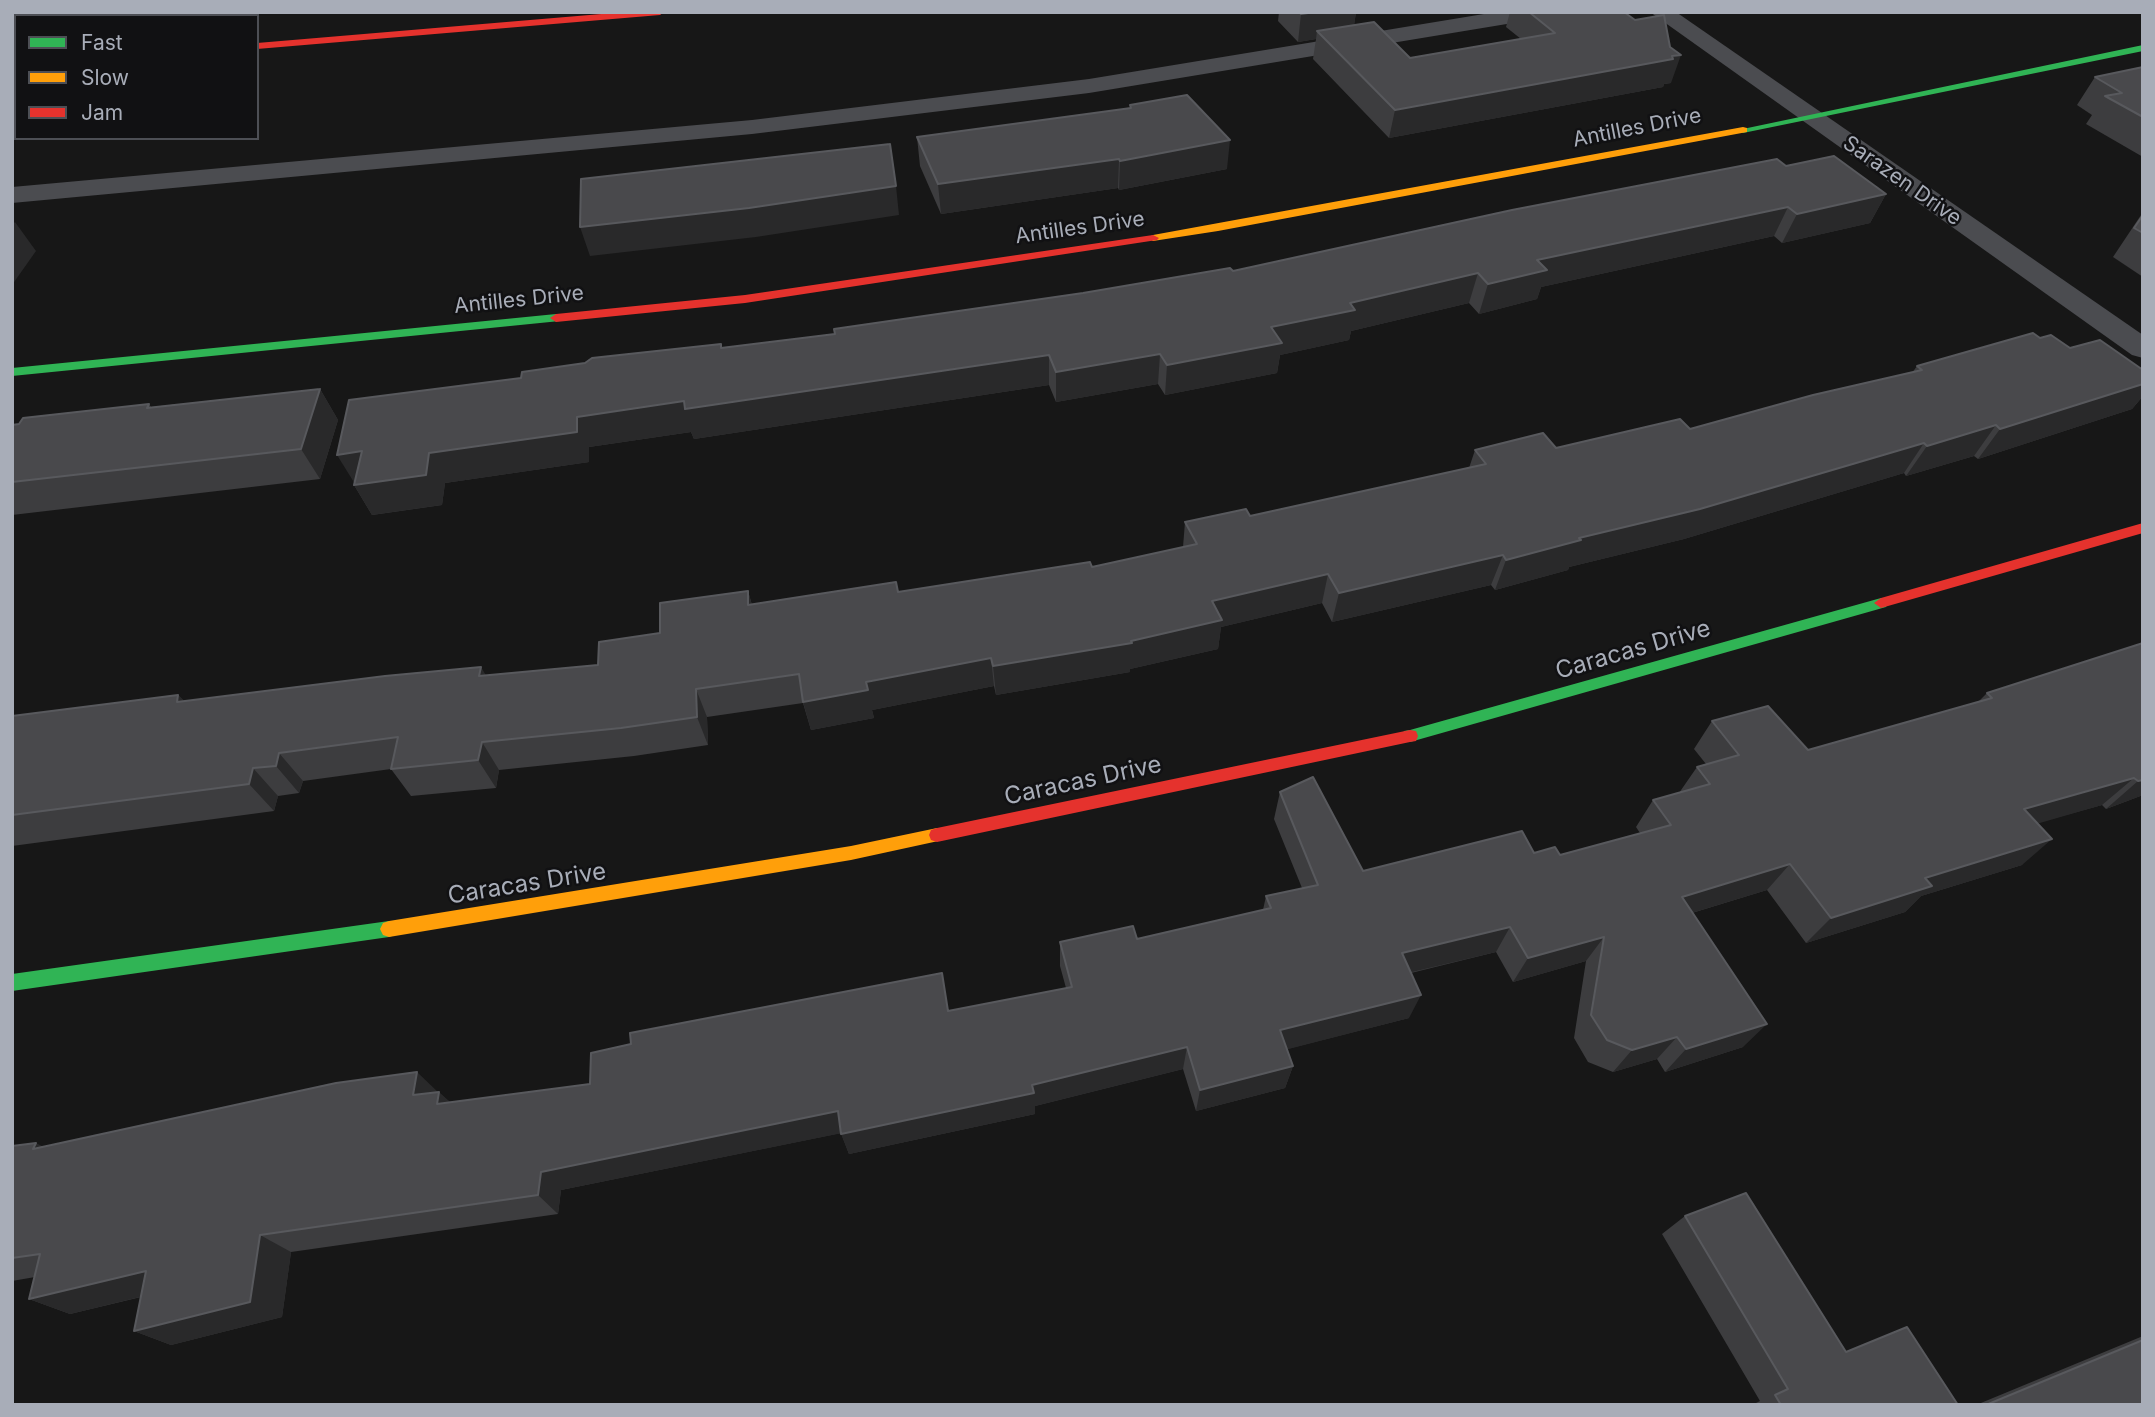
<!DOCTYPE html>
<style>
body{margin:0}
#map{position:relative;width:2155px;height:1417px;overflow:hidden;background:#171717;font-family:Inter,sans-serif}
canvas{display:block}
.frame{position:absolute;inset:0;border:14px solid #a8adb8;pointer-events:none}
.legend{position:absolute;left:14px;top:14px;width:245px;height:126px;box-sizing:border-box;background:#111113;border:2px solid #4d4f55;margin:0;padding:9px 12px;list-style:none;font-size:21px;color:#a8adb8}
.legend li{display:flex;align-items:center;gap:14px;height:35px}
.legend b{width:35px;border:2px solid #4d4f55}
</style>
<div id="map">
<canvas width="2155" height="1417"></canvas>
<div class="frame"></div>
<ul class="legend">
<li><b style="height:9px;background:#30b455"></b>Fast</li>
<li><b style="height:9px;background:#ff9f0a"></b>Slow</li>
<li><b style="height:9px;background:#e5322d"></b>Jam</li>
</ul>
</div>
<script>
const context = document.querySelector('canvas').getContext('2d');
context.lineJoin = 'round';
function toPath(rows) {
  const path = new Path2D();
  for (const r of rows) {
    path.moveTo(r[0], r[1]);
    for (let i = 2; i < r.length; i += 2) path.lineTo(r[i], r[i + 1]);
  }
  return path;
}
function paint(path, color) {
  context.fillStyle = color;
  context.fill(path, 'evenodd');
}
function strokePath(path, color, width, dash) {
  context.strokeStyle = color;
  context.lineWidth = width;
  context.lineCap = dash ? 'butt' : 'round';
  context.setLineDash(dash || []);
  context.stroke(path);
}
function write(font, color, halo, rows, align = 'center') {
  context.font = font + ' Inter,sans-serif';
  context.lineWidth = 5;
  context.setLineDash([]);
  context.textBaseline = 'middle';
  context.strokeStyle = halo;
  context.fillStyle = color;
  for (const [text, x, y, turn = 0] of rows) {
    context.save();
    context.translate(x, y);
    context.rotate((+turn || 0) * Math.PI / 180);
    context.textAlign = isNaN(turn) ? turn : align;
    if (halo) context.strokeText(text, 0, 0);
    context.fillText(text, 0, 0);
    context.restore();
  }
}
paint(toPath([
 [1496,12,1548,12,1545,17,1537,19,1089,93,752,134,12,203,12,187,752,120,1089,79,1496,12]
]), '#4b4c50');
paint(toPath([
 [1650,12,1676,12,2143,335,2143,358,2132,355,1650,12]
]), '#4b4c50');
paint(toPath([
 [2143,45,2143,51,1743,133,1738,130,2143,45],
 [556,314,562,318,560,321,12,376,12,368,556,314],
 [1881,598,1888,603,1886,607,1410,742,1404,741,1402,736,1404,731,1410,730,1881,598],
 [389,921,395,923,398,929,395,935,389,937,12,991,12,974,389,921]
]), '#30b455');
paint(toPath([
 [12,61,16,61,16,67,12,67,12,61],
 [1743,127,1747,128,1747,132,1218,231,1153,241,1147,238,1153,235,1743,127],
 [937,828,943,830,945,835,943,840,851,860,389,937,383,935,380,929,383,923,389,921,851,846,937,828]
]), '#ff9f0a');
paint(toPath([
 [625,12,664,12,660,15,257,49,257,43,625,12],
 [1153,235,1159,238,1157,240,745,303,556,322,550,318,556,314,745,295,1153,235],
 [2143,523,2143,533,1881,608,1874,603,1881,598,2143,523],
 [1410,730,1416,731,1418,736,1416,741,1410,742,937,842,931,840,929,835,931,830,937,828,1410,730]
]), '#e5322d');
paint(toPath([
 [1279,12,1356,12,1354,25,1410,58,1521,39,1506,27,1510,12,1624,12,1671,83,1664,84,1663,87,1389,138,1313,59,1316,39,1298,42,1278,21],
 [2143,67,2143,157,2086,124,2092,115,2077,105,2095,77],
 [917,137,1227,169,1119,190,1118,188,941,214,920,166],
 [1786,166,1886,194,1870,223,1782,243,1774,236,1541,287,1537,299,1479,314,1469,303,1351,331,1349,340,1280,355,1277,373,1165,395,1158,384,1056,402,1049,385,694,439,691,432,589,447,589,462,445,483,442,505,372,515,354,485,521,378,721,344,722,348,835,334,1083,293,1233,271],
 [2143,212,2143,277,2113,257],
 [2040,338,2143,370,2143,396,2132,409,1978,459,1974,456,1906,476,1904,473,1684,539,1569,567,1568,570,1495,590,1491,585,1332,622,1322,603,1221,627,1218,649,1130,669,1130,672,996,695,994,686,872,710,874,718,811,730,803,703,707,717,708,745,634,756,499,770,496,788,411,796,391,769,303,781,299,793,278,796,274,811,12,846,12,716,178,695,184,701,486,676,598,665,748,591,752,605,898,592,1092,567,1183,547,1185,522,1250,516,1469,468,1475,450,1556,448,1690,429,1912,373,1917,366],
 [320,389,338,420,320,479,12,515,12,425,149,404,151,407],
 [2143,643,2143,795,2106,809,2102,805,2037,823,2022,865,1921,896,1905,912,1806,943,1767,890,1692,913,1743,1047,1665,1072,1657,1059,1613,1072,1588,1062,1574,1038,1586,961,1513,982,1496,952,1411,973,1409,1018,1287,1049,1293,1066,1285,1088,1196,1111,1183,1069,1035,1106,1035,1114,849,1154,841,1133,561,1190,558,1214,291,1252,282,1317,171,1345,134,1331,141,1297,70,1314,29,1299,35,1277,12,1281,12,1146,44,1147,438,1092,451,1103,590,1084,1066,988,1060,966,1060,942,1137,939,1263,910,1266,896,1302,888,1274,819,1280,792,1363,871,1534,853,1560,855,1640,833,1636,827,1653,800,1679,793,1697,767,1706,764,1694,749,1712,721,1808,750,1978,702,1987,693],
 [1685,1216,1846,1352,1958,1405,1752,1405,1760,1401,1662,1234],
 [2143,1336,2143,1405,1976,1405]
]), '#3d3d3f');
paint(toPath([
 [1315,12,1356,12,1353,33,1317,31,1316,39,1298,42,1301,14],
 [1681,55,1671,83,1664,84,1663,87,1389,138,1395,110],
 [1230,140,1227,169,1119,190,1120,161],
 [1119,159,1118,188,941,214,938,184],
 [896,186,899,215,756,237,590,256,580,227],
 [1886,194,1870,223,1782,243,1797,214],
 [1788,207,1774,236,1541,287,1537,299,1479,314,1488,284,1537,260],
 [15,222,36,251,12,285,12,225],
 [1478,273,1469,303,1351,331,1349,340,1280,355,1277,373,1165,395,1167,365,1271,327,1350,303],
 [1160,354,1158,384,1056,402,1056,372],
 [1049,355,1049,385,694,439,691,432,589,447,589,462,445,483,442,505,372,515,354,485,429,453,577,417,684,401],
 [2143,384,2143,396,2132,409,1978,459,2000,429],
 [320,389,338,420,320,479,301,449],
 [1996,425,1974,456,1906,476,1927,446],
 [1924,443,1904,473,1684,539,1569,567,1568,570,1495,590,1506,560,1579,538],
 [362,451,355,484,337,455],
 [1503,555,1491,585,1332,622,1339,593],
 [1328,574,1322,603,1221,627,1218,649,1130,669,1130,672,996,695,993,666,1131,641,1212,601],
 [748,591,756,620,748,605],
 [991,658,994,686,872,710,874,718,811,730,803,702,866,682],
 [481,667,498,696,479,676],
 [696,689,707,717,708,745,697,717],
 [178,695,204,723,177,702],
 [482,742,499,770,496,788,478,760],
 [279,753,303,781,299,793,276,766],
 [253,768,278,796,274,811,249,784],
 [2134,778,2102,805,1995,836,2024,809],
 [2143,780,2143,795,2106,809,2138,781],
 [2052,839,2022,865,1921,896,1905,912,1806,943,1831,918,1925,878],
 [1790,864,1767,890,1662,922,1682,897],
 [1510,927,1496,952,1391,977,1402,953],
 [1604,937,1586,961,1513,982,1528,958],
 [1421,995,1409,1018,1273,1053,1280,1030],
 [1767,1024,1743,1047,1665,1072,1686,1049],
 [1677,1037,1657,1059,1613,1072,1632,1050],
 [1187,1047,1183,1069,1035,1106,1035,1114,849,1154,841,1134,1032,1085],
 [1293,1066,1285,1088,1196,1111,1200,1090],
 [417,1072,439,1093,439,1092,462,1113,413,1095],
 [838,1111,847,1132,561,1190,558,1214,538,1195,541,1172],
 [36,1143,73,1162,33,1149],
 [260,1235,291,1252,282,1317,171,1345,134,1331],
 [146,1271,181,1287,70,1314,29,1299]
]), '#29292a');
const building = toPath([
 [1299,12,1315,12,1301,14,1299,12],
 [1529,12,1624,12,1635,20,1664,15,1670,47,1681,55,1672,56,1673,59,1395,110,1317,31,1374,22,1410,58,1555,33,1529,12],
 [2143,67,2143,117,2105,96,2122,93,2095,77,2143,67],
 [1187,95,1230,140,1120,161,1119,159,938,184,917,137,1131,108,1130,105,1187,95],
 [890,144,896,186,749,208,580,227,581,179,890,144],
 [1834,156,1886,194,1797,214,1788,207,1537,260,1547,270,1488,284,1478,273,1350,303,1355,310,1271,327,1282,343,1167,365,1160,354,1056,372,1049,355,685,409,684,401,577,417,577,432,429,453,426,475,354,485,362,451,337,455,349,400,521,378,522,372,585,363,592,358,721,344,721,348,835,334,834,329,1083,293,1230,268,1233,271,1512,210,1777,159,1786,166,1834,156],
 [2143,215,2143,233,2134,228,2143,215],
 [2033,333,2040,338,2051,335,2070,348,2100,340,2143,370,2143,384,2000,429,1996,425,1927,446,1924,443,1700,509,1579,538,1581,540,1506,560,1503,555,1339,593,1328,574,1212,601,1222,620,1131,641,1132,643,993,666,991,658,866,682,868,690,803,702,799,674,696,689,697,717,621,728,482,742,478,760,391,769,398,737,279,753,276,766,253,768,249,784,12,815,12,716,178,695,177,702,385,676,481,667,479,676,598,665,599,642,660,633,660,603,748,591,748,605,896,582,898,592,1090,562,1092,567,1197,544,1185,522,1246,509,1250,516,1486,464,1475,450,1543,433,1556,448,1680,419,1690,429,1813,395,1922,370,1917,366,2033,333],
 [320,389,301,449,12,482,12,425,19,424,23,418,149,404,147,408,320,389],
 [2143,643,2143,780,2138,781,2134,778,2024,809,2052,839,1925,878,1932,886,1831,918,1790,864,1682,897,1767,1024,1686,1049,1677,1037,1632,1050,1607,1040,1591,1015,1604,937,1528,958,1510,927,1402,953,1421,995,1280,1030,1293,1066,1200,1090,1187,1047,1032,1085,1034,1093,841,1134,838,1111,541,1172,538,1195,260,1235,250,1302,134,1331,146,1271,29,1299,40,1254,12,1258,12,1146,36,1143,33,1149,336,1083,417,1072,413,1095,439,1092,437,1104,590,1084,591,1053,631,1044,630,1033,942,973,948,1011,1072,987,1060,942,1133,926,1137,939,1271,908,1266,896,1318,885,1280,792,1313,777,1363,871,1522,831,1534,853,1555,847,1560,855,1671,825,1653,800,1710,784,1697,767,1739,755,1712,721,1768,706,1808,750,1992,698,1987,693,2143,643],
 [1746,1193,1846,1352,1907,1327,1958,1405,1781,1405,1775,1395,1788,1389,1685,1216,1746,1193],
 [2143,1340,2143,1405,1986,1405,2143,1340]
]);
paint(building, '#49494c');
strokePath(building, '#58595d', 2);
write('21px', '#a8adb8', '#111113', [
 ["Antilles Drive",1637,128,-11],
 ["Sarazen Drive",1902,181,35],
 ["Antilles Drive",1080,228,-8],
 ["Antilles Drive",519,300,-6]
]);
write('24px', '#a8adb8', '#111113', [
 ["Caracas Drive",1633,650,-16],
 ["Caracas Drive",1083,781,-12],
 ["Caracas Drive",527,884,-9]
]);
</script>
